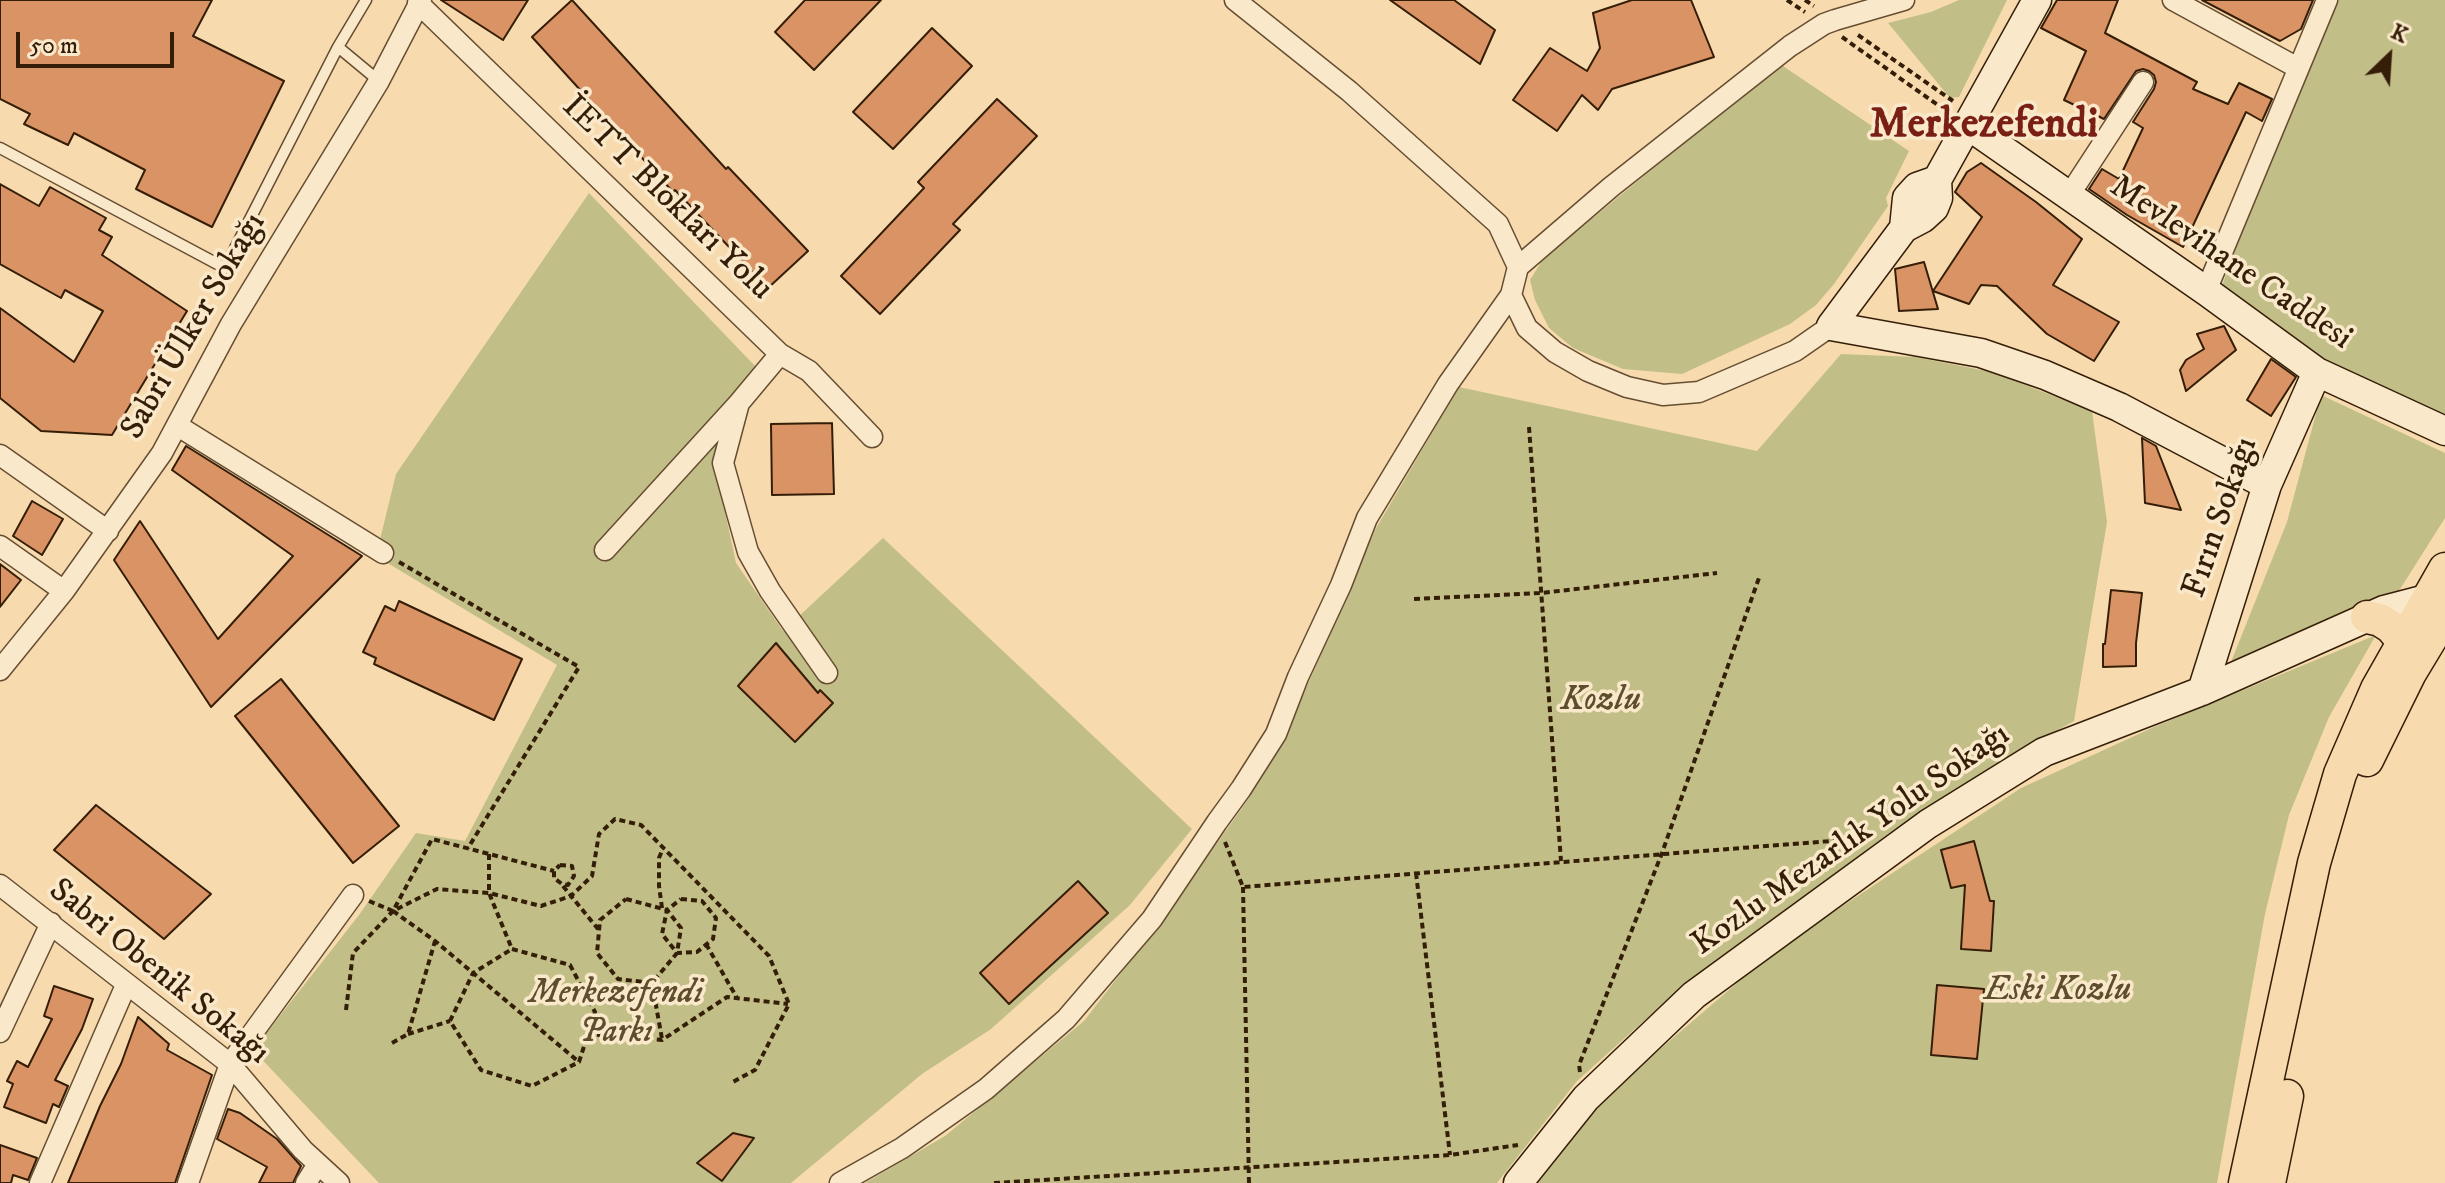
<!DOCTYPE html>
<meta charset="utf-8">
<style>
body{margin:0}
#map{position:relative;width:2445px;height:1183px;overflow:hidden;background:#f7dbae;font-family:"IM FELL DW Pica",serif}
canvas{display:block}
.north{position:absolute;left:2349px;top:16px;width:80px;height:80px;-webkit-text-stroke:6px #fae8ca;paint-order:stroke;rotate:25deg;font-size:22px;font-weight:700;line-height:32px;text-align:center;color:#351e08}
.north::after{content:'';display:block;margin:auto;width:28px;height:36px;background:#351e08;clip-path:polygon(50% 0,100% 100%,50% 72%,0 100%)}
.scale{position:absolute;left:16px;top:32px;width:158px;height:36px;box-sizing:border-box;border:4px solid #351e08;border-top:0;padding-left:10px;font-size:24px;line-height:28px;white-space:nowrap;color:#351e08;-webkit-text-stroke:6px #fae8ca;paint-order:stroke}
</style>
<div id="map">
<canvas width="2445" height="1183"></canvas>
<div class="north">K</div>
<div class="scale">50 m</div>
</div>
<script>
const context = document.querySelector('canvas').getContext('2d');
context.lineJoin = 'round';
function paint(path, color) {
  context.fillStyle = color;
  context.fill(path, 'evenodd');
}
function toPath(rows) {
  const path = new Path2D();
  for (const r of rows) {
    path.moveTo(r[0], r[1]);
    for (let i = 2; i < r.length; i += 2) path.lineTo(r[i], r[i + 1]);
  }
  return path;
}
function strokePath(path, color, width, dash) {
  context.strokeStyle = color;
  context.lineWidth = width;
  context.lineCap = dash ? 'butt' : 'round';
  context.setLineDash(dash || []);
  context.stroke(path);
}
function write(font, color, halo, rows, align = 'center') {
  context.font = font + ' "IM FELL DW Pica",serif';
  context.lineWidth = 7;
  context.setLineDash([]);
  context.textBaseline = 'middle';
  context.strokeStyle = halo;
  context.fillStyle = color;
  for (const [text, x, y, turn = 0] of rows) {
    context.save();
    context.translate(x, y);
    context.rotate((+turn || 0) * Math.PI / 180);
    context.textAlign = isNaN(turn) ? turn : align;
    if (halo) context.strokeText(text, 0, 0);
    context.fillText(text, 0, 0);
    context.restore();
  }
}
paint(toPath([
 [1959,0,2007,0,1959,97,1950,98,1888,23,1931,12],
 [2336,0,2445,0,2445,417,2326,365,2220,291,2289,104],
 [1780,64,1909,151,1886,198,1888,206,1834,284,1816,305,1790,324,1682,374,1623,369,1573,348,1549,328,1535,300,1530,280,1543,259],
 [589,193,756,367,713,456,736,563,783,631,883,538,1192,829,1130,905,991,1029,922,1074,791,1183,379,1183,253,1050,359,915,416,833,465,841,557,665,376,556,396,474],
 [1841,354,1915,357,1992,372,2092,411,2107,522,2074,721,2006,759,1889,833,1676,992,1577,1081,1497,1183,865,1183,945,1136,1084,1021,1164,917,1247,801,1301,700,1375,530,1459,387,1757,451],
 [2321,395,2445,453,2445,518,2397,594,2231,662,2287,522],
 [2376,635,2329,717,2289,815,2265,914,2217,1183,1533,1183,1616,1087,1773,952,2021,788,2154,727]
]), '#c1bf87');
const building = toPath([
 [0,0,212,0,193,36,284,81,212,227,136,189,145,170,74,133,68,145,24,124,30,114,0,99,0,0],
 [441,0,528,0,503,40,441,0],
 [572,0,726,169,728,167,808,251,768,288,675,190,673,192,532,37,572,0],
 [805,0,881,0,814,70,775,32,805,0],
 [1390,0,1454,0,1495,30,1480,64,1390,0],
 [1632,0,1691,0,1714,57,1612,89,1598,110,1582,95,1557,131,1513,100,1550,48,1587,71,1600,48,1593,13,1632,0],
 [2057,0,2118,0,2105,33,2197,82,2193,89,2228,104,2239,83,2272,99,2262,121,2246,112,2183,247,2127,215,2089,189,2102,169,2119,179,2143,128,2133,122,2154,89,2156,82,2154,75,2149,71,2143,69,2136,71,2104,119,2064,100,2086,51,2041,28,2057,0],
 [2202,0,2313,0,2301,29,2280,41,2202,0],
 [932,28,972,66,893,149,853,112,932,28],
 [997,99,1037,136,953,224,960,230,880,314,841,276,924,188,918,182,997,99],
 [1981,163,2036,202,2082,239,2053,285,2119,322,2094,361,2047,334,1997,286,1981,285,1969,304,1933,291,1982,217,1955,192,1967,172,1981,163],
 [0,184,39,206,50,187,106,218,99,230,112,237,102,255,187,311,112,435,41,431,0,398,0,308,74,362,103,311,65,290,61,298,0,264,0,184],
 [1924,262,1938,309,1899,311,1895,269,1924,262],
 [2224,326,2236,350,2186,391,2180,370,2186,360,2204,349,2197,334,2224,326],
 [2271,359,2296,377,2271,416,2247,400,2271,359],
 [832,423,834,494,772,495,771,424,832,423],
 [2142,438,2156,446,2181,510,2145,503,2142,438],
 [186,446,362,556,211,707,114,560,140,521,218,639,293,556,172,470,186,446],
 [32,501,63,519,42,555,13,536,32,501],
 [0,564,21,580,0,607,0,564],
 [2111,590,2142,593,2136,643,2136,666,2103,667,2103,644,2105,644,2111,590],
 [399,601,522,659,494,720,374,664,376,658,363,652,385,606,395,611,399,601],
 [776,643,818,693,820,690,833,703,795,742,738,686,776,643],
 [281,679,399,826,353,863,235,716,281,679],
 [96,805,211,894,164,939,54,850,96,805],
 [1974,841,1990,901,1994,901,1991,951,1961,949,1965,885,1951,888,1941,850,1974,841],
 [1078,881,1108,913,1009,1004,980,973,1078,881],
 [1937,985,1984,989,1977,1059,1931,1055,1937,985],
 [54,986,93,999,82,1029,55,1080,68,1086,59,1107,53,1104,46,1123,4,1107,13,1084,7,1081,17,1061,28,1067,52,1019,44,1016,54,986],
 [138,1017,169,1044,167,1050,212,1075,175,1183,68,1183,100,1106,121,1064,138,1017],
 [228,1109,240,1113,277,1139,301,1166,293,1183,259,1183,267,1167,217,1139,228,1109],
 [733,1133,754,1138,722,1181,697,1163,733,1133],
 [0,1145,37,1158,28,1180,13,1175,11,1183,0,1183,0,1145]
]);
paint(building, '#da9364');
strokePath(building, '#351e08', 2);
const lane = toPath([
 [338,47,379,81],
 [0,148,225,268,338,47,366,0]
]);
const street = toPath([
 [1235,0,1349,91,1498,224,1518,267],
 [2173,0,2298,68],
 [418,3,780,354,809,371,872,437],
 [2068,197,2143,82],
 [2206,291,2327,0],
 [1511,295,1527,328,1555,352,1588,371,1627,387,1663,395,1699,392,1795,351,1831,326],
 [739,403,723,463,748,552,770,591,827,673],
 [178,426,383,553],
 [0,455,108,531],
 [0,546,64,591],
 [605,550,739,403,780,354],
 [0,670,64,591,162,453,231,324,379,81,421,0],
 [0,885,230,1064,303,1150,339,1183],
 [0,1032,51,923],
 [40,1183,126,985],
 [188,1183,230,1064,353,895],
 [306,1183,318,1164],
 [840,1183,902,1148,986,1089,1066,1019,1152,919,1217,822,1241,789,1276,734,1298,677,1341,585,1367,518,1448,384,1511,295,1518,267,1611,187,1790,46,1824,24,1835,20,1904,0]
]);
const secondary = toPath([
 [2037,0,1937,180,1917,187,1907,198,1904,228,1831,326,1981,353,2045,375,2119,407,2267,485],
 [1969,126,2206,291,2317,372,2445,431],
 [1904,228,1923,218,1934,208,1938,198,1937,180],
 [2202,691,2267,485,2317,372],
 [1518,1183,1586,1098,1694,995,1928,824,2044,752,2202,691,2384,610,2426,599]
]);
const primary = toPath([
 [2367,617,2380,620,2391,627,2403,641],
 [2367,760,2410,673,2445,615],
 [2245,1183,2314,863,2340,774,2377,689,2445,569],
 [2269,1183,2287,1096]
]);
strokePath(lane, '#664d32', 13);
strokePath(street, '#664d32', 23);
strokePath(secondary, '#351e08', 31);
strokePath(primary, '#351e08', 35);
strokePath(toPath([
 [1787,0,1805,12],
 [1805,0,1814,6],
 [1858,35,1953,101],
 [1842,37,1949,113],
 [1529,427,1561,861],
 [399,562,579,667,468,848],
 [1414,599,1541,593,1717,573],
 [1225,842,1243,887,1869,838],
 [489,854,489,893,512,949],
 [560,865,572,866,574,876,568,885,562,884,554,878,554,871,560,865],
 [1416,873,1450,1155],
 [563,886,598,929],
 [1243,887,1249,1183],
 [626,899,667,910,681,928,677,953,652,983,618,979,597,953,600,920,626,899],
 [681,899,702,901,716,918,713,939,697,952,677,953,662,934,667,910,681,899],
 [369,901,393,911,432,839,554,871],
 [662,908,659,886,659,858,663,848],
 [393,911,435,941,579,1062],
 [706,944,737,998],
 [512,949,570,965,595,1012,579,1062,532,1086,481,1070,450,1021,473,973,512,949],
 [652,983,662,1039],
 [346,1010,353,953,393,911,437,889,489,893,541,906,571,896,592,876,599,834,615,819,641,825,769,956,789,1004,755,1070,731,1083],
 [408,1034,450,1021],
 [587,1034,662,1040,727,997,788,1004],
 [392,1043,408,1034,435,941],
 [1580,1072,1579,1065,1662,853,1760,575],
 [994,1183,1450,1155,1518,1145]
]), '#351e08', 4, [6, 4]);
strokePath(lane, '#fae8ca', 10);
strokePath(street, '#fae8ca', 20);
strokePath(secondary, '#fae8ca', 28);
strokePath(primary, '#f7dbae', 32);
write('34px', '#351e08', '#fae8ca', [
 ["İETT Blokları Yolu",666,199,44],
 ["Mevlevihane Caddesi",2230,264,34],
 ["Sabri Ülker Sokağı",195,327,-60],
 ["Fırın Sokağı",2222,518,-71],
 ["Kozlu Mezarlık Yolu Sokağı",1852,841,-35],
 ["Sabri Obenik Sokağı",158,973,39]
]);
write('italic 34px', '#5f4e2e', '#fae8ca', [
 ["Kozlu",1601,702],
 ["Eski Kozlu",2058,992],
 ["Merkezefendi",616,995],
 ["Parkı",616,1034]
]);
write('bold 42px', '#7a1f14', '#fae8ca', [
 ["Merkezefendi",1984,127]
]);
</script>
